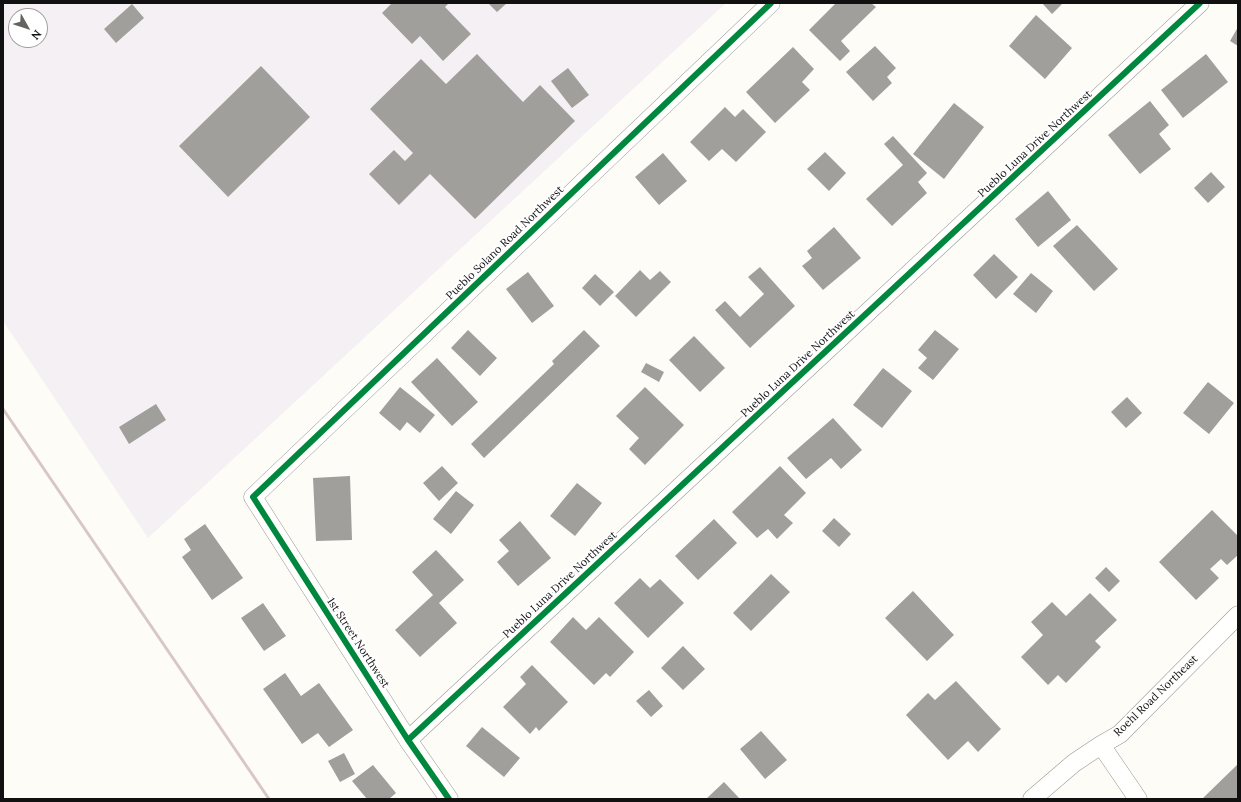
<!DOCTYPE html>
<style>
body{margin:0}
#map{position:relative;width:1241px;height:802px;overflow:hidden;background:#fdfcf7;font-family:Lora,serif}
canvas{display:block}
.frame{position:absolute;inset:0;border:4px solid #111;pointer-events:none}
.north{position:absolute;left:8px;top:8px;width:40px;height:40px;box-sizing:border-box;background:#fff;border:1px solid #a0a0a0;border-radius:50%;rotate:129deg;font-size:11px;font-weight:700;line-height:16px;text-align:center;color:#111}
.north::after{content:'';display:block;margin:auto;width:14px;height:18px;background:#646362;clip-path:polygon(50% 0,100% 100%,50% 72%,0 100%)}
</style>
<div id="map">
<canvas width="1241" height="802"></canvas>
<div class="frame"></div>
<div class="north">N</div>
</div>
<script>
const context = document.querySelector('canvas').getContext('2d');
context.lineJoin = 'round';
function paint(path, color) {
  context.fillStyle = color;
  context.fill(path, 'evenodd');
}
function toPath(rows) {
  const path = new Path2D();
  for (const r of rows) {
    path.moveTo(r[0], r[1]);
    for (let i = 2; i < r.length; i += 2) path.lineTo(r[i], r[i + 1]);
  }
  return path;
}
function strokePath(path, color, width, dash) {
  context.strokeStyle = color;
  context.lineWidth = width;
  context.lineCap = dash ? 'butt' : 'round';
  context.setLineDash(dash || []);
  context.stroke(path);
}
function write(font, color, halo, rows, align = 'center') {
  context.font = font + ' Lora,serif';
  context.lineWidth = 4;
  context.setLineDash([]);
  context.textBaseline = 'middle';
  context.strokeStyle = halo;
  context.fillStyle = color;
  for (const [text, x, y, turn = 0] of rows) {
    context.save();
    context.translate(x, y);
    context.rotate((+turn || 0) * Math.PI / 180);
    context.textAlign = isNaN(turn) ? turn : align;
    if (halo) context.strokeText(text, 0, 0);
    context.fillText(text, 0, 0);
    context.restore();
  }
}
paint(toPath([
 [3,3,726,3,148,538,3,321],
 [16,16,40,16,40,40,16,40]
]), '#f5f0f3');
paint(toPath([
 [392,3,449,3,445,7,471,34,443,61,420,36,412,44,382,13],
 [488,3,507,3,497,12],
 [836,3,871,3,876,7,841,41,850,51,840,61,809,30],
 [1042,3,1063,3,1052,14],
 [132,4,144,18,116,43,104,29],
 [1036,15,1072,48,1045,79,1009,46],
 [1238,27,1238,46,1230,41],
 [875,46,896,68,887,77,892,83,873,101,846,72],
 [793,47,814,69,802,82,810,90,775,123,746,92],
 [477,54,523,102,540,85,575,121,475,219,430,174,399,205,369,174,394,150,405,161,413,153,370,109,421,59,446,84],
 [1206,54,1228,82,1183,118,1161,90],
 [261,66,310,117,228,197,179,146],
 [568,68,589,95,572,108,551,81],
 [1150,101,1169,125,1159,134,1171,149,1140,174,1108,135],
 [954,103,984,127,944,179,913,154],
 [725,107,735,117,743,109,766,132,736,162,722,149,709,161,690,142],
 [893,136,927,173,918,182,927,193,892,226,866,199,903,165,884,144],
 [825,152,846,173,829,191,807,169],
 [663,153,687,181,659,205,635,177],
 [1211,172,1225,187,1208,203,1194,188],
 [1048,191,1071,220,1038,247,1015,219],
 [1077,225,1118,269,1094,291,1053,246],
 [834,227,861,258,823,290,802,266,812,258,807,251],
 [994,254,1018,277,996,299,973,275],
 [760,267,795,306,750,348,715,310,725,301,740,317,764,294,748,277],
 [640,270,650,280,660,271,671,282,636,317,615,296],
 [528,272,554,306,532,323,506,289],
 [1031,273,1053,291,1036,313,1013,294],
 [595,274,614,292,600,306,582,288],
 [468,330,497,358,480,376,451,348],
 [584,330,600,346,484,458,471,444,554,364,552,361],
 [935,330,959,349,933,380,918,368,927,358,918,350],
 [694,336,725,368,700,392,669,360],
 [437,358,478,402,452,426,411,382],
 [646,363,664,372,659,382,641,372],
 [883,368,912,391,882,428,853,405],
 [1208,382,1234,403,1209,434,1183,413],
 [400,387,435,415,420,433,407,422,400,431,379,413],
 [645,387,684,425,645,465,629,449,639,438,616,416],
 [1127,397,1142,413,1126,428,1111,412],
 [156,404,166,420,129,444,119,427],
 [833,418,862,450,841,469,831,458,806,479,787,458],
 [442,466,458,483,439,501,423,483],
 [780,466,806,493,784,515,793,523,777,539,768,529,757,538,732,512],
 [350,476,352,540,316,541,313,478],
 [577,483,602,503,575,536,550,516],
 [456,491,474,505,451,534,433,519],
 [1212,510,1238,536,1238,555,1227,565,1221,559,1210,569,1219,578,1196,600,1159,562],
 [834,518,851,534,839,547,822,531],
 [714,519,737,543,698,580,675,556],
 [520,521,551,558,518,586,497,562,509,551,499,540],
 [205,524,243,578,212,600,182,557,191,550,184,539],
 [436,550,464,580,439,603,457,623,420,657,395,630,433,595,412,572],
 [1106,567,1120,581,1109,592,1095,578],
 [771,574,790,592,751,631,733,613],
 [640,578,650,588,660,579,684,603,648,638,614,603],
 [913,591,954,635,927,661,885,618],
 [1090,593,1117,620,1095,641,1101,647,1066,683,1058,675,1048,685,1021,657,1043,635,1031,622,1052,602,1066,616],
 [263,603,286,636,264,651,241,618],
 [573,617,586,630,599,617,634,652,610,677,606,673,594,685,550,642],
 [683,646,705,669,683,690,661,668],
 [532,665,568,702,539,731,536,727,530,734,503,707,526,684,520,677],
 [285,673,301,696,319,683,353,730,329,747,318,733,302,744,263,689],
 [956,681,1001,729,978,752,968,741,948,760,906,715,928,693,935,700],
 [649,690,663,706,651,717,636,701],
 [482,727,520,758,504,777,466,746],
 [761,731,787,760,765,779,740,749],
 [344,753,355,774,340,782,328,761],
 [1238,764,1238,799,1204,799,1203,798],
 [373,765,396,793,389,799,367,799,352,781],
 [724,782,740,799,706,799]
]), '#a19f9c');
const minor = toPath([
 [408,740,1200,3],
 [449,799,408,740,253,497,771,3],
 [1032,799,1074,763,1101,745],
 [1138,799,1101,745,1120,734,1238,615]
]);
strokePath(minor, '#979795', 19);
strokePath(minor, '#fffffe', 18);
strokePath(toPath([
 [3,409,269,799]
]), '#d9c6c7', 3);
strokePath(toPath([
 [408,740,1200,3],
 [449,799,408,740,253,497,771,3]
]), '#00873e', 6);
write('11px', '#111', '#fff', [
 ["Pueblo Luna Drive Northwest",1035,144,-43],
 ["Pueblo Solano Road Northwest",505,243,-44],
 ["Pueblo Luna Drive Northwest",798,364,-43],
 ["Pueblo Luna Drive Northwest",560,585,-43],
 ["1st Street Northwest",358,643,57],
 ["Roehl Road Northeast",1156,696,-44]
]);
</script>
